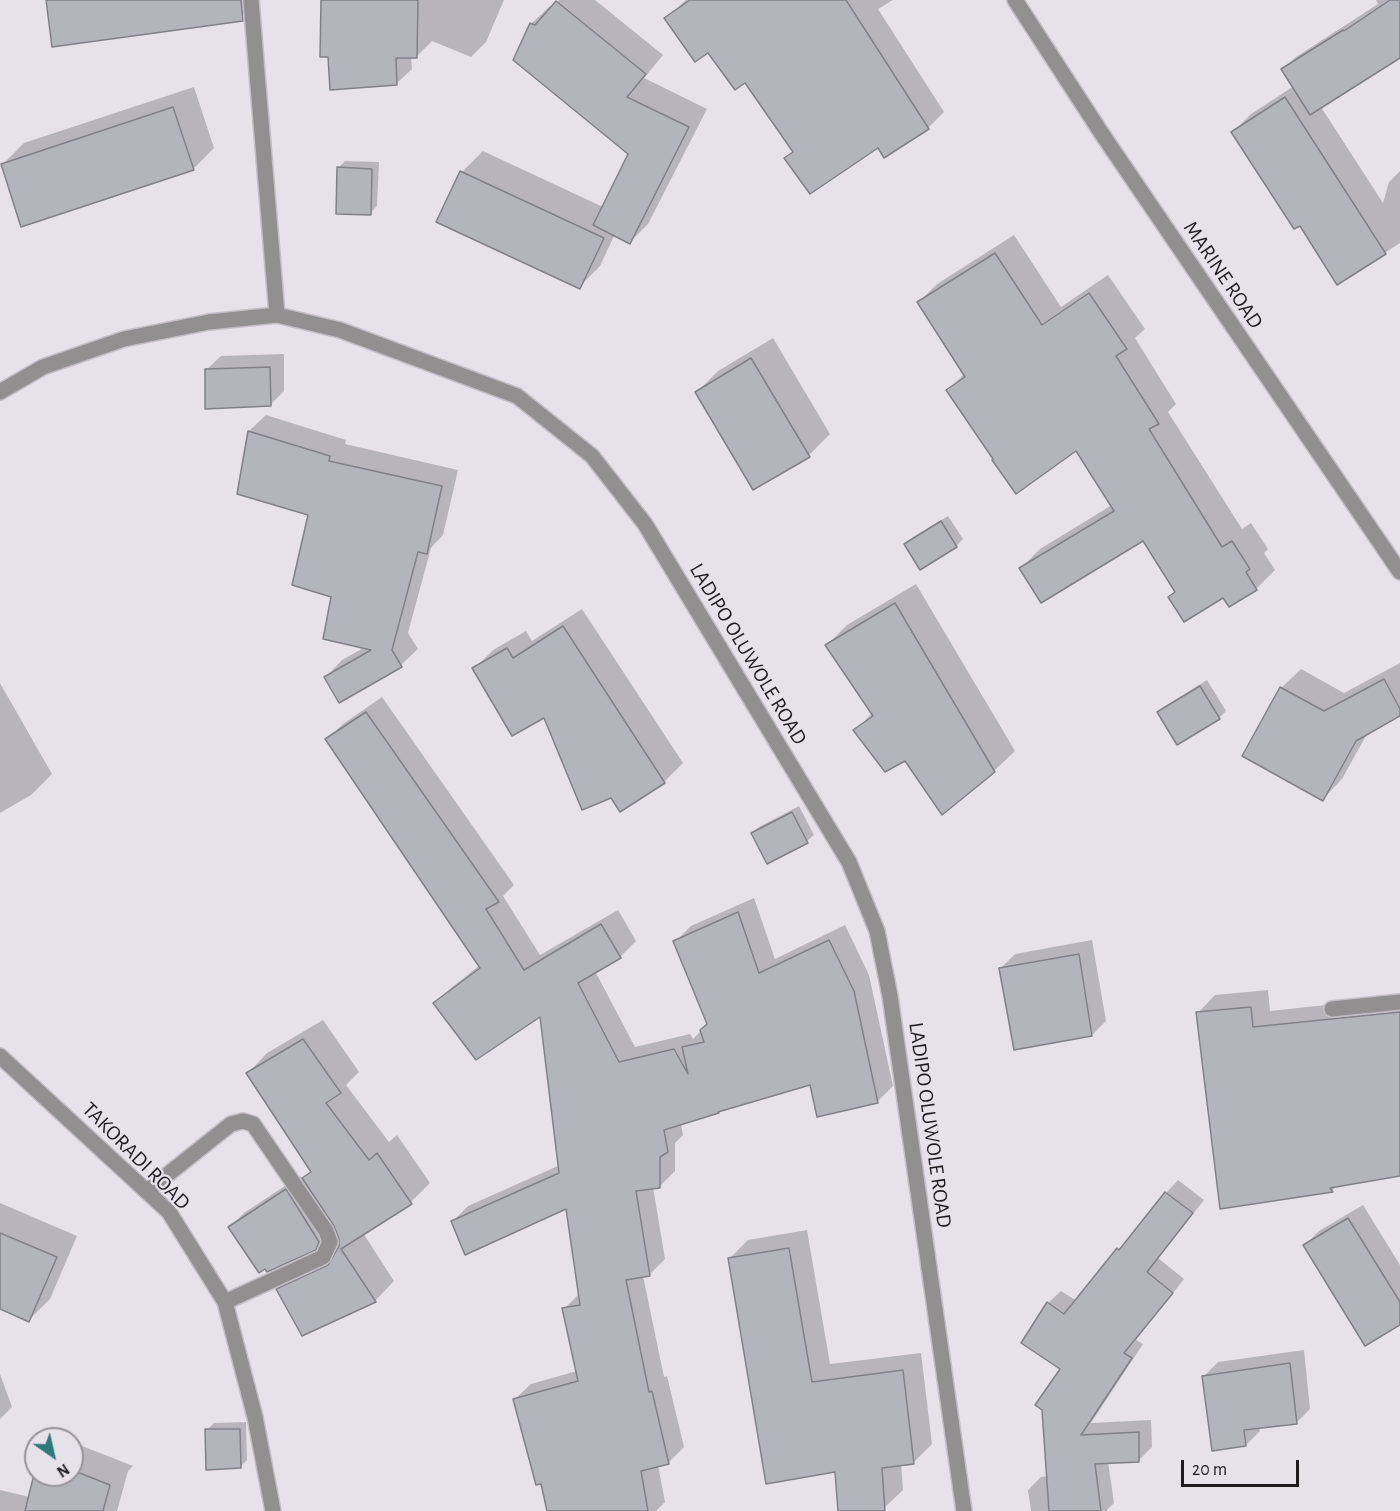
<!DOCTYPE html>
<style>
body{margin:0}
#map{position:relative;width:1400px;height:1511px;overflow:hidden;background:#e7e2ea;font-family:"Alegreya Sans",sans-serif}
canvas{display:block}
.north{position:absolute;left:24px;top:1427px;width:60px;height:60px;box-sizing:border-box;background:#e7e2ea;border:2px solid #979399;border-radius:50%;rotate:146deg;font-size:16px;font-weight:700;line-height:24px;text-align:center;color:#1e1c1f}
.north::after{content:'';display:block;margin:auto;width:21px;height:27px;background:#2f797a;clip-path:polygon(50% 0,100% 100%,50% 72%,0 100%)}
.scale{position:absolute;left:1181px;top:1460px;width:118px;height:27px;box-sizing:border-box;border:3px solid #1e1c1f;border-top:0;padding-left:8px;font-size:18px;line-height:21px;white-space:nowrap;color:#1e1c1f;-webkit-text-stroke:4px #e7e2ea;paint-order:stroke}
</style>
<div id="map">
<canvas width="1400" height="1511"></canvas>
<div class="north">N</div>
<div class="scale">20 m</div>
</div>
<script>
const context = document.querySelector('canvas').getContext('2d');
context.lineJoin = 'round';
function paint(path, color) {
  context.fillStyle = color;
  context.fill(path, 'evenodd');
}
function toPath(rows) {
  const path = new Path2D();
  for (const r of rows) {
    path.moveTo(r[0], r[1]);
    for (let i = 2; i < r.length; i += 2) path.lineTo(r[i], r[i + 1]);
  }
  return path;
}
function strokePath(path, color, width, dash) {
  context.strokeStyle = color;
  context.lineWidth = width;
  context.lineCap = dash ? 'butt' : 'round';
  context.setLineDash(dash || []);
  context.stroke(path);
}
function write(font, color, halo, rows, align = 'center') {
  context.font = font + ' "Alegreya Sans",sans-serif';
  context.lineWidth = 4.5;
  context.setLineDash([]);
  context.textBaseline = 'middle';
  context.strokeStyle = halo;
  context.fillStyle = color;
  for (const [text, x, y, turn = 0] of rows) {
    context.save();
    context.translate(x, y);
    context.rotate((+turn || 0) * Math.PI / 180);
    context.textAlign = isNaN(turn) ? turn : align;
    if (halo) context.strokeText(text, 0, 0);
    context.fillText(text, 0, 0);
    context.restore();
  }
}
paint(toPath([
 [47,0,255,0,255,2,236,20],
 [323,0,504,0,486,42,471,57,432,41,417,56,411,56,412,69,396,84],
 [559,0,595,0,663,55,644,78,707,109,648,224,630,242,615,234,600,266,579,287,462,172,483,151,603,207,630,154,531,24,550,6,552,7],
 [686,0,893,0,878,9,944,112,928,128,878,146,786,158,794,150,745,81,666,18],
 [1376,0,1400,0,1400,56,1321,107,1383,203,1389,182,1400,171,1400,243,1337,283,1300,224,1233,132,1251,114,1294,86,1283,69,1296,57,1378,4],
 [194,87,214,148,193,169,3,164,24,143],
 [345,161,379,162,377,206,370,213,338,168],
 [1014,235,1061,307,1108,275,1145,329,1135,338,1176,404,1168,412,1242,529,1251,523,1268,549,1264,553,1275,570,1256,589,1229,605,1224,596,1170,597,1176,591,1144,539,1021,568,1040,549,1112,505,1076,449,995,459,948,390,964,374,919,302,937,284],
 [773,338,830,434,809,455,697,392,718,371],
 [284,354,284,391,270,405,206,370,221,356],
 [266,415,346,440,345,444,458,470,443,535,431,548,408,633,418,649,401,665,339,701,326,677,342,660,365,647,333,596,310,514,238,493,249,431],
 [948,516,963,539,956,546,906,544,913,537],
 [916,584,1015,751,994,771,942,813,905,759,855,731,873,712,827,645,847,625],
 [582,609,683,763,664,782,611,796,545,716,474,669,493,650,526,631,532,641],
 [1400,663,1400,714,1368,732,1342,779,1323,799,1281,688,1301,669,1344,693],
 [1207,680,1226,711,1219,718,1159,712,1165,706],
 [0,683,52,774,31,795,0,813],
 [382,697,514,885,503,896,540,955,618,910,636,941,620,957,595,971,635,1047,690,1034,693,1039,709,1023,675,942,691,926,754,898,775,959,845,925,869,975,893,1086,877,1102,811,1083,721,1110,718,1112,681,1124,683,1135,675,1143,675,1171,659,1187,653,1187,665,1259,649,1275,643,1276,664,1377,667,1376,684,1447,669,1462,658,1465,665,1502,656,1511,548,1511,542,1482,515,1399,531,1384,577,1371,564,1309,580,1293,567,1207,452,1222,468,1206,560,1165,542,1015,435,1003,451,988,480,965,327,739,343,724],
 [799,806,814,835,807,841,767,862,752,834,759,827],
 [1092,940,1106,1021,1092,1035,1001,968,1015,954],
 [1268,990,1270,1011,1400,997,1400,1174,1337,1185,1332,1191,1198,1013,1215,995],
 [323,1020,359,1072,346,1085,389,1142,397,1135,430,1183,411,1202,363,1233,394,1281,375,1301,278,1290,297,1270,337,1252,340,1247,341,1238,327,1213,325,1215,333,1227,329,1234,315,1248,230,1227,244,1213,300,1176,303,1180,311,1171,248,1073,267,1053],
 [1178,1180,1204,1200,1158,1258,1184,1279,1136,1340,1143,1344,1091,1423,1151,1420,1152,1447,1139,1460,1108,1462,1114,1503,1106,1511,1031,1511,1028,1490,1041,1477,1049,1476,1062,1368,1048,1303,1061,1291,1077,1301,1166,1193],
 [0,1203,77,1236,50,1299,29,1320,0,1307],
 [1363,1205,1400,1265,1400,1324,1305,1245,1319,1231],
 [807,1230,830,1364,921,1353,932,1444,913,1463,901,1464,903,1490,884,1508,840,1511,836,1470,730,1258,748,1240],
 [1304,1350,1310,1409,1296,1423,1259,1427,1260,1431,1246,1445,1204,1376,1218,1362],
 [0,1374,12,1407,0,1419],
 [246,1422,247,1460,240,1467,207,1430,214,1423],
 [72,1442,133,1466,128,1471,117,1511,0,1511,0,1490,30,1497,36,1472,36,1475,72,1475]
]), '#0003');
const building = toPath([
 [46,0,241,0,243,21,52,47,46,0],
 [321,0,418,0,417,58,396,58,397,85,330,90,328,57,320,57,321,0],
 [690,0,846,0,929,129,884,158,878,148,810,194,784,158,793,152,745,83,735,90,708,53,695,62,664,18,690,0],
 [1390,0,1400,0,1400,58,1310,115,1281,69,1343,30,1344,31,1390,0],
 [556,1,646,74,627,97,689,127,630,244,593,225,628,154,513,60,530,23,535,25,556,1],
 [1285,97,1386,254,1337,285,1300,226,1294,229,1231,132,1285,97],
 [173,107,194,170,21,227,1,164,173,107],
 [337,167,372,169,371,215,336,214,337,167],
 [460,171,604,238,580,289,436,222,460,171],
 [995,253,1042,325,1089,293,1127,349,1116,356,1159,424,1149,429,1222,547,1232,541,1250,569,1246,572,1257,590,1229,607,1223,598,1184,622,1168,597,1175,592,1143,541,1041,603,1019,568,1114,511,1076,451,1016,494,992,460,993,459,946,390,965,377,917,302,995,253],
 [751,358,810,457,753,490,695,392,751,358],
 [270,367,271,406,205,409,205,369,270,367],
 [248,431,330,456,329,461,442,486,427,554,418,552,392,650,402,667,339,703,324,677,371,650,323,639,331,597,292,585,308,515,237,494,248,431],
 [941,521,957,547,920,570,904,544,941,521],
 [895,603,995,772,942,815,905,761,885,772,853,730,873,716,825,645,895,603],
 [563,626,665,783,620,812,611,798,582,810,544,718,512,736,472,668,507,648,513,658,563,626],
 [1384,679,1400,709,1400,716,1356,741,1323,801,1242,756,1280,687,1324,711,1384,679],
 [1200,686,1220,719,1177,745,1157,712,1200,686],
 [366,712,499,902,486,909,524,970,601,924,621,958,578,983,619,1062,674,1049,688,1074,682,1047,704,1042,700,1030,707,1024,673,941,738,912,759,973,829,940,854,991,878,1103,817,1117,810,1085,718,1112,719,1113,664,1130,668,1152,660,1157,660,1188,636,1191,650,1276,626,1280,649,1392,652,1391,669,1464,641,1471,648,1511,547,1511,541,1484,536,1485,513,1399,578,1381,562,1308,580,1305,566,1209,465,1255,451,1221,559,1173,540,1017,476,1060,433,1003,480,968,325,739,366,712],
 [792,812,808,843,767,864,751,833,792,812],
 [1079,954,1092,1036,1014,1050,999,968,1079,954],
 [1251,1007,1253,1027,1400,1012,1400,1176,1330,1188,1333,1192,1220,1209,1196,1012,1251,1007],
 [303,1039,341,1093,326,1103,369,1160,377,1153,412,1204,341,1249,376,1302,302,1336,276,1289,328,1265,339,1246,339,1239,334,1226,302,1178,311,1172,246,1073,303,1039],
 [286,1189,319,1242,316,1250,267,1272,265,1269,259,1273,228,1227,286,1189],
 [1165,1192,1193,1213,1147,1272,1173,1293,1124,1353,1132,1358,1081,1435,1139,1432,1139,1462,1095,1464,1101,1511,1049,1511,1042,1410,1035,1405,1060,1369,1021,1343,1047,1302,1064,1314,1117,1248,1119,1250,1165,1192],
 [1348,1218,1400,1302,1400,1325,1365,1346,1303,1245,1348,1218],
 [0,1233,57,1257,29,1322,0,1309,0,1233],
 [789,1248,812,1382,903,1370,914,1464,882,1468,885,1511,838,1511,835,1472,766,1484,728,1258,789,1248],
 [1290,1363,1297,1424,1244,1430,1246,1446,1212,1451,1202,1376,1290,1363],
 [205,1429,240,1429,241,1468,206,1470,205,1429],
 [36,1466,36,1475,72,1475,72,1470,110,1485,103,1511,25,1511,36,1466]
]);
paint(building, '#b4b4bc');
strokePath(building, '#818088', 1.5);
const service = toPath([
 [1332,1009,1400,1002],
 [147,1191,231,1124,243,1121,253,1124,326,1231,330,1242,323,1257,225,1302]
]);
const minor = toPath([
 [251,0,277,315],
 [0,392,43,367,124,339,209,322,277,315,340,330,517,396,592,456,645,524,849,862,877,931,890,996,964,1511],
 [0,1056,169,1212,225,1302,255,1417,273,1511]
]);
const tertiary = toPath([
 [1015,0,1102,134,1400,572]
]);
strokePath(service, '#c3bec5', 18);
strokePath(minor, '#c3bec5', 18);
strokePath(tertiary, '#c3bec5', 18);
strokePath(service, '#928f91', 15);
strokePath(minor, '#928f91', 15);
strokePath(tertiary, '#928f91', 15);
write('21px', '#1e1c1f', '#e7e2ea', [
 ["MARINE ROAD",1223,275,56],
 ["LADIPO OLUWOLE ROAD",748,654,59],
 ["LADIPO OLUWOLE ROAD",930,1125,82],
 ["TAKORADI ROAD",136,1156,45]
]);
</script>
